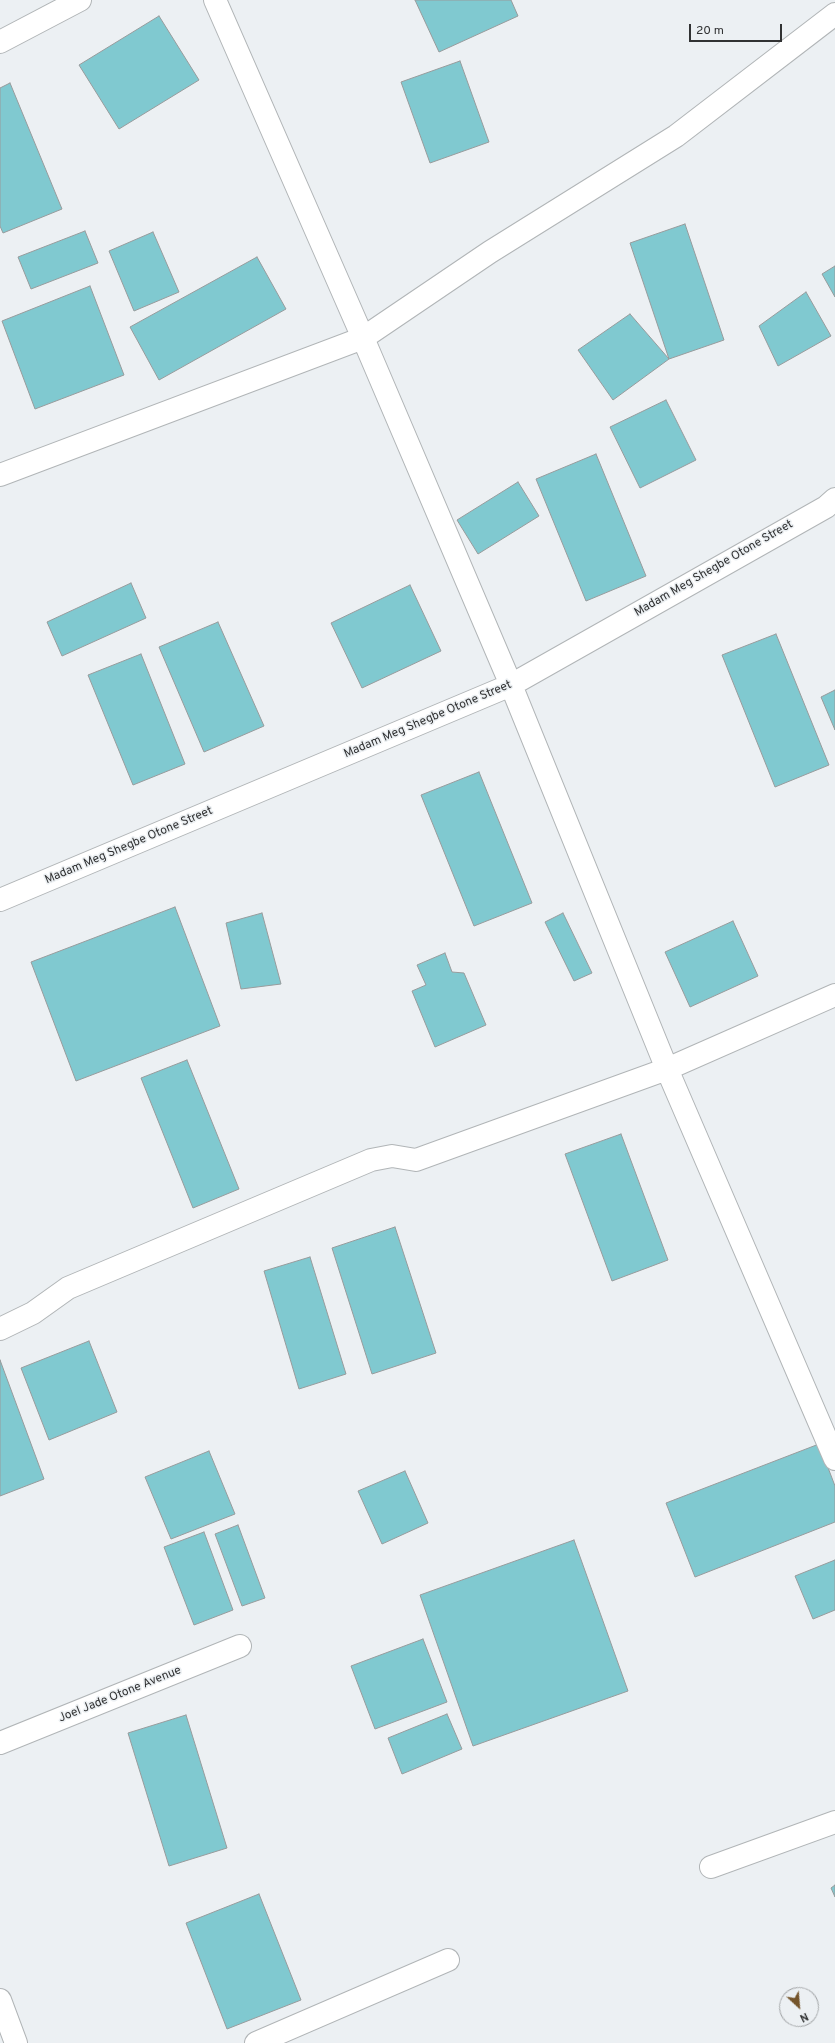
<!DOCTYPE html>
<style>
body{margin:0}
#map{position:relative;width:835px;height:2043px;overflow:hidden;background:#ecf0f3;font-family:Overpass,sans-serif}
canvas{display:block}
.north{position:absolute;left:779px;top:1987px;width:40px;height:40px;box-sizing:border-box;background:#ecf0f3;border:1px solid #a1a4a6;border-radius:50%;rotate:154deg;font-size:11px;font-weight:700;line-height:16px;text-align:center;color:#313233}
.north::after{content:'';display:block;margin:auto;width:14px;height:18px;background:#75552b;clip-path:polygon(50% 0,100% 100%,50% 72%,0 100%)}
.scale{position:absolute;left:689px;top:24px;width:93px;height:18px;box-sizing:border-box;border:2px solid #313233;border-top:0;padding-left:5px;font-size:12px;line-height:14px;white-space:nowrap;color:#313233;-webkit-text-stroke:3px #ecf0f3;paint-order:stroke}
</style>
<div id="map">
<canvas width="835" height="2043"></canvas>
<div class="north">N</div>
<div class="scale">20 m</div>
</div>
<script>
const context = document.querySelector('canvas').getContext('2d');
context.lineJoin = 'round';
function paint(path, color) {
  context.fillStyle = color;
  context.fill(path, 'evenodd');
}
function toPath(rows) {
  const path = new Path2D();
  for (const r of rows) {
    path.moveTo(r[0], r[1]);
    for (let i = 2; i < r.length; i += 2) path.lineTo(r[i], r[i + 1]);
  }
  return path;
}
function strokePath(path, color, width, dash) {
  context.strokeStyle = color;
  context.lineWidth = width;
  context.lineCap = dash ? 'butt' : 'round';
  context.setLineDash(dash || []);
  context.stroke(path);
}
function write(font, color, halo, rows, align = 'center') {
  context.font = font + ' Overpass,sans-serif';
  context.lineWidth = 3;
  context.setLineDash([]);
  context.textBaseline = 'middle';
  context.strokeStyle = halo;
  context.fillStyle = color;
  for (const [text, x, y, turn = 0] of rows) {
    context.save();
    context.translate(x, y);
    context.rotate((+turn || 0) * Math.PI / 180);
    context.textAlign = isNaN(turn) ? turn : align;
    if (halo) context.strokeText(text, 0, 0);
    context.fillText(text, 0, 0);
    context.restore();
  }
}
const building = toPath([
 [415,0,511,0,518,16,439,52,415,0],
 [159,16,199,80,119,129,79,65,159,16],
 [460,61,489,142,430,163,401,82,460,61],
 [10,83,62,209,3,233,0,226,0,88,10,83],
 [685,224,724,340,669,359,630,243,685,224],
 [85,231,98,263,31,289,18,257,85,231],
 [153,232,179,292,134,311,109,251,153,232],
 [257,257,286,309,159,380,130,327,257,257],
 [835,266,835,297,822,274,835,266],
 [90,286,124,375,35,409,2,321,90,286],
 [806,292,831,336,778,366,759,326,806,292],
 [630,314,669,359,613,400,578,350,630,314],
 [666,400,696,460,640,488,610,427,666,400],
 [596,454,646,576,586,601,536,479,596,454],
 [518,482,539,516,478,554,457,520,518,482],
 [131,583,146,618,62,656,47,622,131,583],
 [410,585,441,651,362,688,331,623,410,585],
 [218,622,264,726,204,752,159,647,218,622],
 [776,634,829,765,775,787,722,655,776,634],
 [141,654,185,764,133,785,88,675,141,654],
 [835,690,835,730,821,697,835,690],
 [479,772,532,903,474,926,421,795,479,772],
 [175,907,220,1026,76,1081,31,962,175,907],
 [262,913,281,984,241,989,226,923,262,913],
 [563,913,592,973,574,981,545,922,563,913],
 [733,921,758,976,690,1007,665,952,733,921],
 [445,953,452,972,464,973,486,1025,435,1047,412,991,426,985,417,965,445,953],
 [187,1060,239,1189,193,1208,141,1078,187,1060],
 [621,1134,668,1260,612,1281,565,1154,621,1134],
 [395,1227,436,1353,372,1374,332,1248,395,1227],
 [310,1257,346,1374,299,1389,264,1271,310,1257],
 [89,1341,117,1412,49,1440,21,1368,89,1341],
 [0,1360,44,1479,0,1496,0,1360],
 [819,1444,835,1486,835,1522,695,1577,666,1503,819,1444],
 [209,1451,235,1514,171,1539,145,1477,209,1451],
 [405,1471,428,1523,382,1544,358,1491,405,1471],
 [238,1525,265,1598,242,1606,215,1534,238,1525],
 [204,1532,233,1610,194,1625,164,1547,204,1532],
 [574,1540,628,1691,473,1746,420,1595,574,1540],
 [835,1560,835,1610,813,1619,795,1576,835,1560],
 [423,1639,447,1702,375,1729,351,1666,423,1639],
 [447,1714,462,1749,402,1774,388,1738,447,1714],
 [186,1715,227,1848,169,1866,128,1733,186,1715],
 [835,1885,835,1897,831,1888,835,1885],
 [259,1894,301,2000,227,2029,186,1923,259,1894]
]);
paint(building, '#80c9d0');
strokePath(building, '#979b9c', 1);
const minor = toPath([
 [215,0,363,338,511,685,667,1069,835,1459],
 [0,42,80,0],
 [0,475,363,338,490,252,676,136,835,14],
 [0,900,511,685,826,507,835,499],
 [0,1329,33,1313,68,1288,371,1160,392,1156,416,1160,667,1069,835,995],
 [0,1743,240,1646],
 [711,1867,835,1822],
 [0,2000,16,2043],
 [256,2043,448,1960]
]);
strokePath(minor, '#b1b5b7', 24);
strokePath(minor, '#fff', 22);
write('12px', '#313233', '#ecf0f3', [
 ["Madam Meg Shegbe Otone Street",714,569,-30],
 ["Madam Meg Shegbe Otone Street",428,720,-23],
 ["Madam Meg Shegbe Otone Street",129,846,-23],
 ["Joel Jade Otone Avenue",120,1695,-22]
]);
</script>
